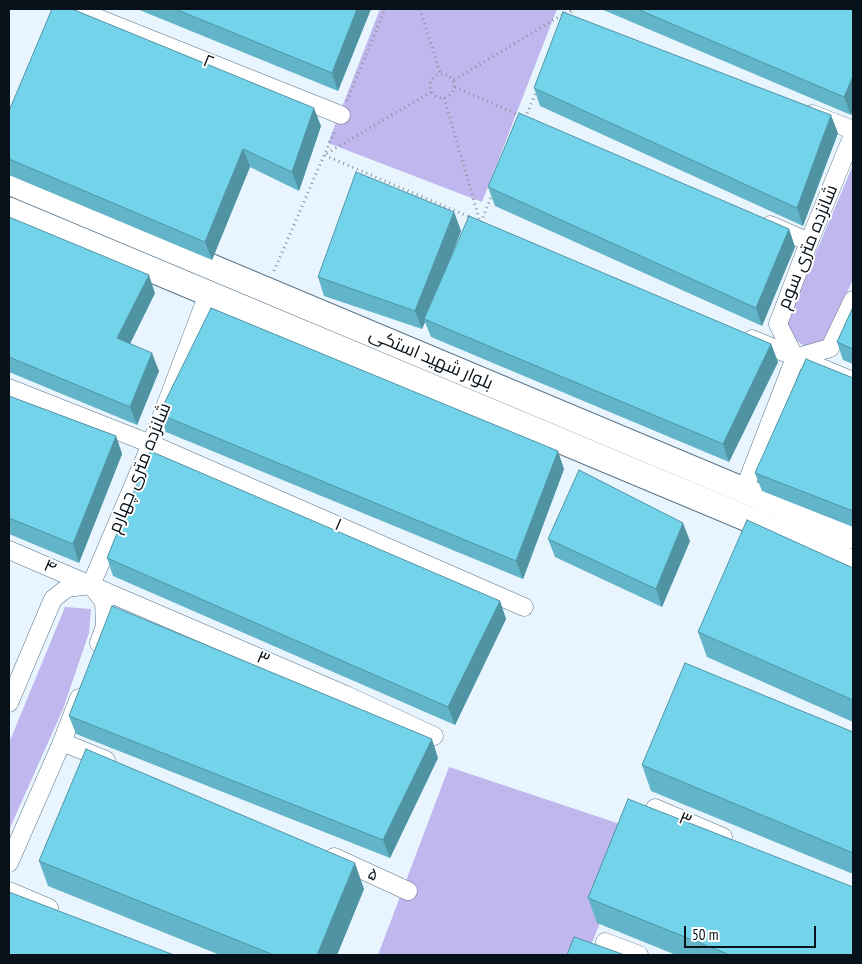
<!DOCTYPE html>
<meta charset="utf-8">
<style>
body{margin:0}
#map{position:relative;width:862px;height:964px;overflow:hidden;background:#e8f5fe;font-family:"PT Sans Narrow",sans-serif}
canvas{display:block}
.frame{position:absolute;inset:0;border:10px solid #071119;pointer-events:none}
.scale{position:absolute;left:684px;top:926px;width:132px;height:22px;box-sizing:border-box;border:2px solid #071119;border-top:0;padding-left:6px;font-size:15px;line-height:18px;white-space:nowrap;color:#071119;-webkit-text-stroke:4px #fff;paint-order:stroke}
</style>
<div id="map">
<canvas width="862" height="964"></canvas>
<div class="frame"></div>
<div class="scale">50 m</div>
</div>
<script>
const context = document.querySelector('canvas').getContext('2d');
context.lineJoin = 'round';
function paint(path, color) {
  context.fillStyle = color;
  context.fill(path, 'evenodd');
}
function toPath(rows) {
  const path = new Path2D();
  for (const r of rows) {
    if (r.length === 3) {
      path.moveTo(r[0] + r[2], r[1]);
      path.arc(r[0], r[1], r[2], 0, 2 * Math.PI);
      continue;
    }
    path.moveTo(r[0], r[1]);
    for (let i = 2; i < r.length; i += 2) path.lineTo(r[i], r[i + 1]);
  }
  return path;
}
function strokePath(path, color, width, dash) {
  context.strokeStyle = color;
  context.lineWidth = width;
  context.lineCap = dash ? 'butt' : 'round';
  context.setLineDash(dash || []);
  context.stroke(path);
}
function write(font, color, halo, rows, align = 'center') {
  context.font = font + ' "PT Sans Narrow",Cairo,sans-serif';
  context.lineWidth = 4;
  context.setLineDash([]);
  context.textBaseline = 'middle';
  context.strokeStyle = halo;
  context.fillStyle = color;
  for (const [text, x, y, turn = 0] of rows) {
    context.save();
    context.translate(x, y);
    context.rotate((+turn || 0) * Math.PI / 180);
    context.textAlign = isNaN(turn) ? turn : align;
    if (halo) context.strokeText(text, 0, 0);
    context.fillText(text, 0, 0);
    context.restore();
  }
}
paint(toPath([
 [380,9,557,9,482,202,328,143],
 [853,165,853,279,826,341,807,348,790,336,786,323],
 [65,607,91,609,89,633,63,709,9,830,9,743],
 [449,767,638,830,587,955,378,955]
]), '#c0b7ee');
const minor = toPath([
 [75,9,341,115],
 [812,114,853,130],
 [770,225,809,242],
 [752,339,853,381],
 [795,358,830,348,853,300],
 [9,388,151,444,524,607],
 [744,490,795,358,778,324,809,242,853,135],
 [9,550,346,695,434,736],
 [91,585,151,444,208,294],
 [91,585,104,602,105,626,99,643],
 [9,703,53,599,67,588,90,585],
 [62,742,106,760],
 [655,808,723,837],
 [334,857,408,891],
 [9,863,62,742,79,698],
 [9,891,49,908],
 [605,942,639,955]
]);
const secondary = toPath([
 [9,182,853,536],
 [9,210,853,563]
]);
strokePath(minor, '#5a758a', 19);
strokePath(secondary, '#5a758a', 27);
strokePath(toPath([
 [420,9,440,73],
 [569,17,572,9],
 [442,86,12],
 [454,80,572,9],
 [455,87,521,116],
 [431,92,324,155,472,218],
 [444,98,480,222],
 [347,101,385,9],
 [525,118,537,90],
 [481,222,493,193],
 [274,271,335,130]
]), '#88939c', 3, [1, 4]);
strokePath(minor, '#fff', 18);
strokePath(secondary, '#fff', 25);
paint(toPath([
 [137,9,371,9,338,91],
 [601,9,853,9,853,110,851,115],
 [534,88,838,133,803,226,540,106],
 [9,111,321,126,299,191,250,167,212,260,9,175],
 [488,187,789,229,795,247,762,326,495,206],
 [454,212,461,231,444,274,771,344,778,362,729,462,431,337,425,322,422,329,324,296,318,277],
 [9,217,155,293,130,344,159,371,137,425,9,372],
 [853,307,853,364,843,360,837,342],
 [853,378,853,527,762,491,755,473],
 [9,396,116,436,122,454,79,563,9,534],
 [159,414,564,469,523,579,166,432],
 [548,539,690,541,662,607,555,557],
 [107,558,500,601,506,619,455,725,113,576],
 [853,568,853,722,707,657,698,632],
 [69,716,438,758,390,858,76,734],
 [853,732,853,874,651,791,642,765],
 [39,861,364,889,337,955,220,955,48,886],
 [588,898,853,955,676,955,597,923]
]), '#62b5c9');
paint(toPath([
 [357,9,371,9,338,91,332,73],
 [853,76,853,110,851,115,844,97],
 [314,108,321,126,299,191,292,172],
 [831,115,838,133,803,226,797,208],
 [243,149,250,167,212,260,205,242],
 [454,212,461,231,426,320,424,319,425,322,422,329,415,311],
 [789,229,795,247,762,326,756,308],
 [149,275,155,293,124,356,117,338],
 [771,344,778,362,729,462,723,444],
 [152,353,159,371,137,425,130,407],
 [116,436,122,454,79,563,73,544],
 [558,451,564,469,523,579,516,561],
 [683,523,690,541,662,607,656,589],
 [500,601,506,619,455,725,448,707],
 [432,739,438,758,390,858,383,840],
 [355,863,364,889,337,955,317,955]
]), '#5094a4');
const building = toPath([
 [52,9,72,9,314,108,292,172,243,149,205,242,9,159,9,111,52,9],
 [175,9,357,9,332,73,175,9],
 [637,9,853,9,853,76,844,97,637,9],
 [563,12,831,115,797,208,534,88,563,12],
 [519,113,789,229,756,308,488,187,519,113],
 [356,172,454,212,415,311,318,277,356,172],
 [469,216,771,344,723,444,424,319,469,216],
 [9,217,149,275,117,338,152,353,130,407,9,357,9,217],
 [853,307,853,349,837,342,853,307],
 [211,308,558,451,516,561,159,414,211,308],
 [806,359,853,378,853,511,755,473,806,359],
 [9,396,116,436,73,544,9,518,9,396],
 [150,451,500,601,448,707,107,558,150,451],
 [579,470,683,523,656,589,548,539,579,470],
 [747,520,853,568,853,700,698,632,747,520],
 [112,606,432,739,383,840,69,716,112,606],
 [685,663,853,732,853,853,642,765,685,663],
 [86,749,355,863,317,955,274,955,39,861,86,749],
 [628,799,853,887,853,955,730,955,588,898,628,799],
 [9,892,174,955,9,955,9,892],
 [574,937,625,955,567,955,574,937]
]);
paint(building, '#72d3ea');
strokePath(building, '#5094a4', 1);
write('18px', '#071119', '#fff', [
 ["۲",208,62,22],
 ["شانزده متری سوم",808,247,-68],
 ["بلوار شهید استکی",431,359,23],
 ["شانزده متری چهارم",140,468,-68],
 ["۱",338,525,23],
 ["۴",50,567,23],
 ["۳",263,659,23],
 ["۳",685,820,23],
 ["۵",373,875,25]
]);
</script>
